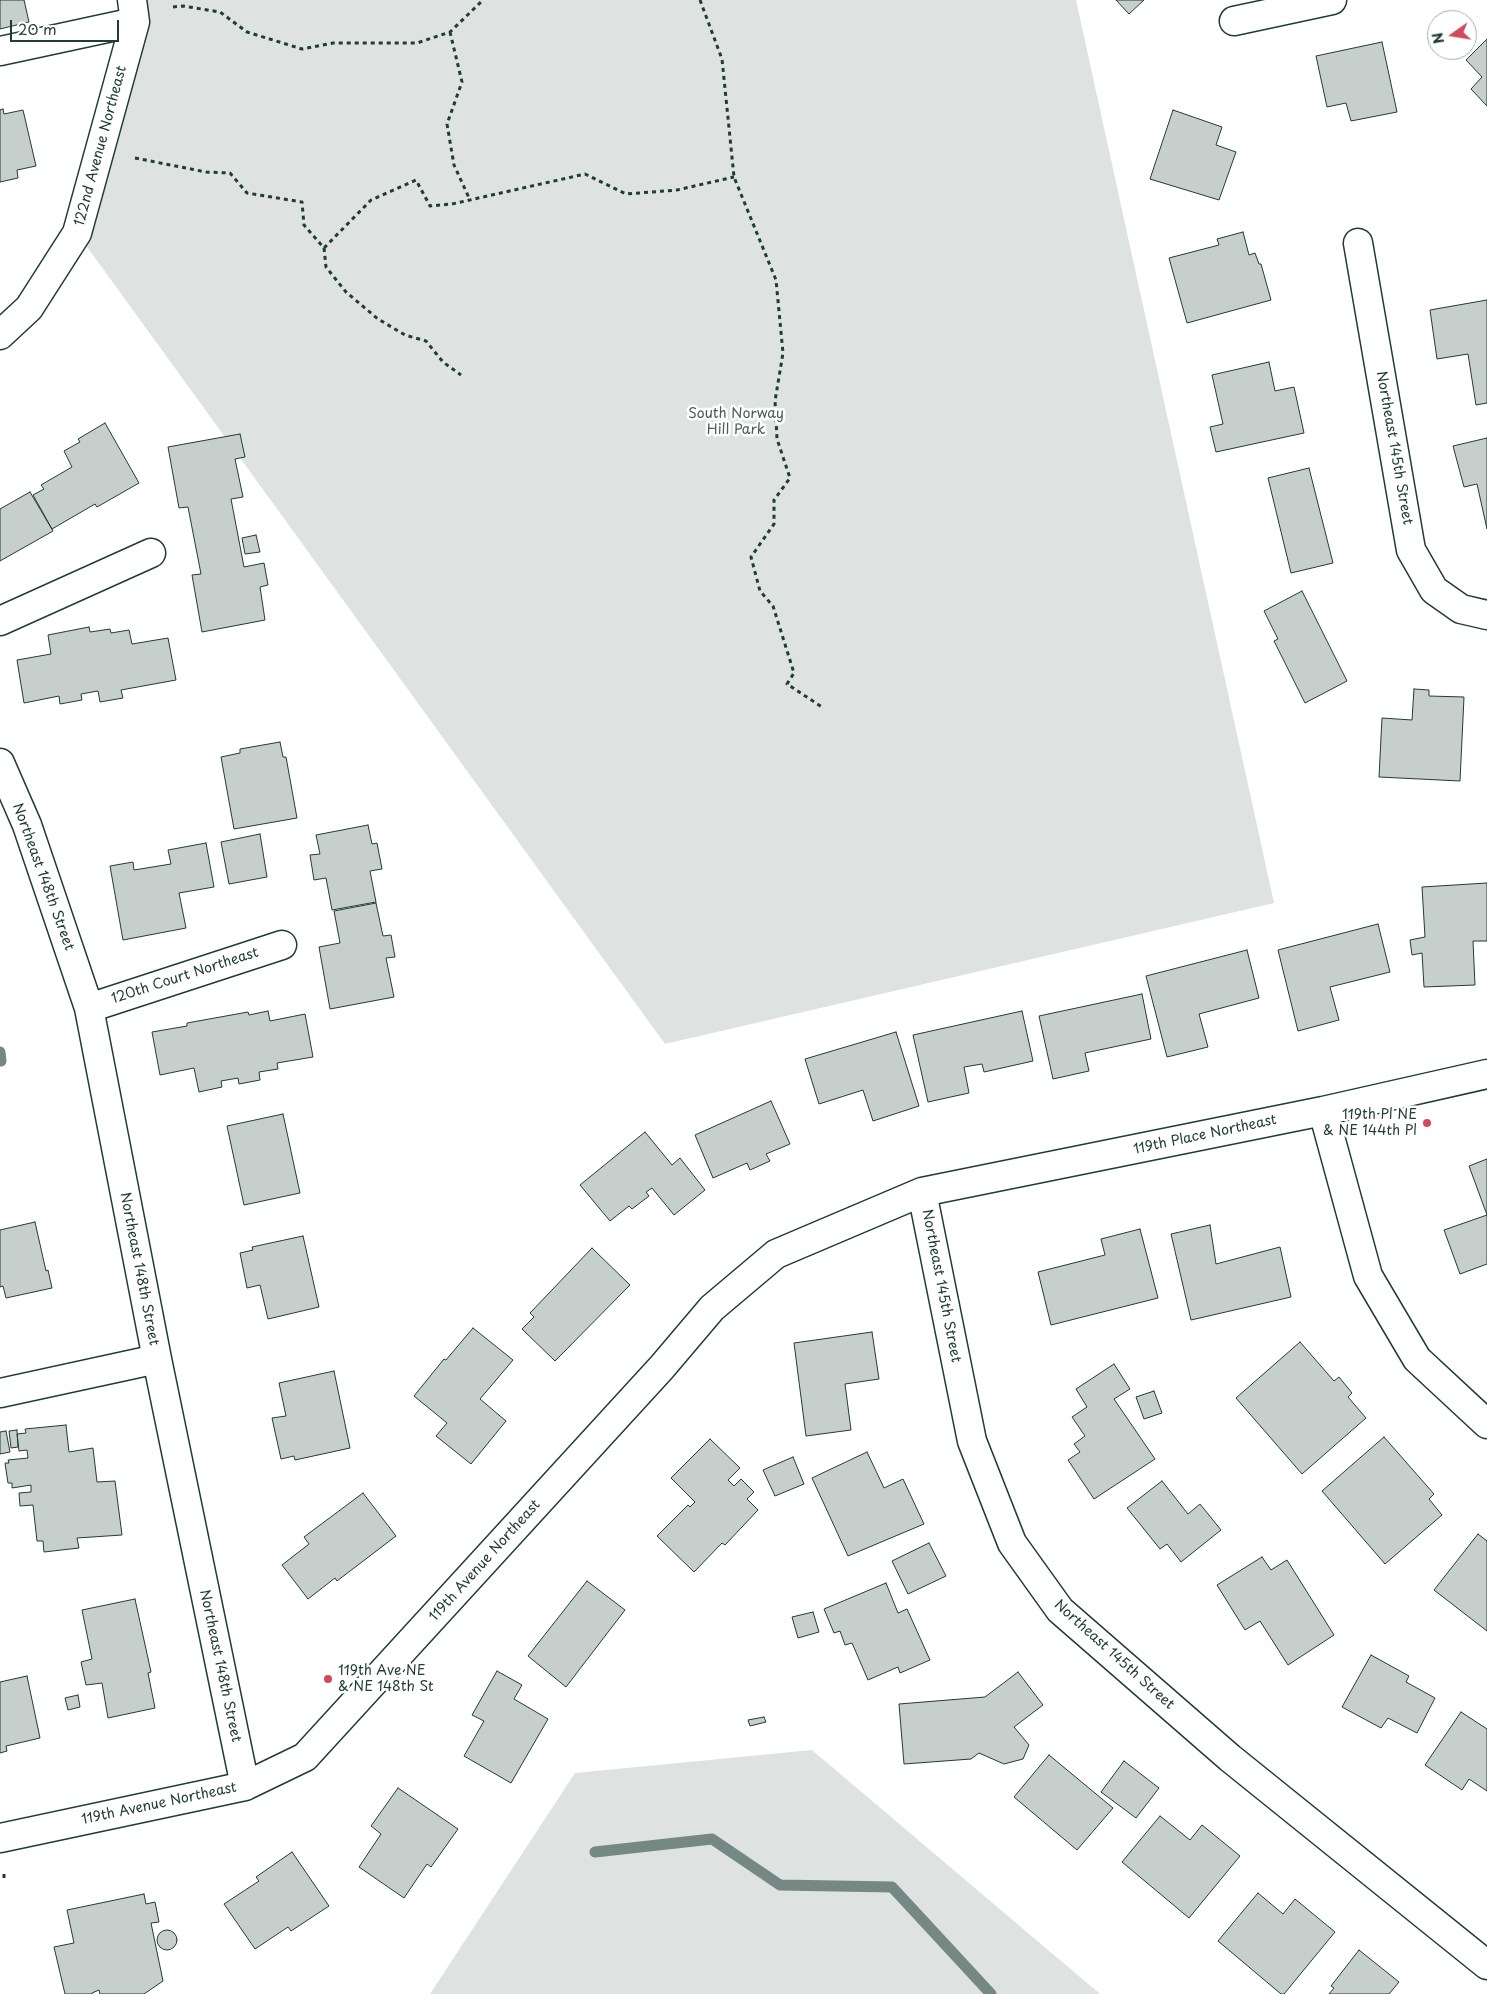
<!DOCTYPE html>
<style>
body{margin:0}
#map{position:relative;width:1487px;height:1994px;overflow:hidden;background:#fff;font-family:"Playpen Sans",sans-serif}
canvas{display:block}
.north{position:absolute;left:1427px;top:10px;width:50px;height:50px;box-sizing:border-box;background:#fff;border:1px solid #a5b1ae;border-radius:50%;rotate:257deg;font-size:14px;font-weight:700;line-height:20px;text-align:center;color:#1f3d34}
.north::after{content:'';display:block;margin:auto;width:18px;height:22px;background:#d1495b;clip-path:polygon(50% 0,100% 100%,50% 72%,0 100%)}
.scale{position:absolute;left:10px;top:20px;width:109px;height:22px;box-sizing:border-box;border:2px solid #1f3d34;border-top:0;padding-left:6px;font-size:15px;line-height:18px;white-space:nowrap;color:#1f3d34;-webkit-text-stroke:4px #fff;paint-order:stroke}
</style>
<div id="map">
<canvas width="1487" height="1994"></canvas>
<div class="north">N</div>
<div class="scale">20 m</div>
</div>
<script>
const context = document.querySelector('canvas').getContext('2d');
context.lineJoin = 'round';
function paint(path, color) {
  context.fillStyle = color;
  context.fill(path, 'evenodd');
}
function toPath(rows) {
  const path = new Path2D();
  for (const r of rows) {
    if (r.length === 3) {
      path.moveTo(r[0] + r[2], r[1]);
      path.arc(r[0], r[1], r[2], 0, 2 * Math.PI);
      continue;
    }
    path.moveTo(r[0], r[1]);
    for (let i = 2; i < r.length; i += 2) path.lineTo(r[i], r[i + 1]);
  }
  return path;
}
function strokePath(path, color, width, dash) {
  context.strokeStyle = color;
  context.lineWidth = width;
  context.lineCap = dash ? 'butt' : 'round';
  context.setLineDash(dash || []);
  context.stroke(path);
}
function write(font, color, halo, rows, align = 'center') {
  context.font = font + ' "Playpen Sans",sans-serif';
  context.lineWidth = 5;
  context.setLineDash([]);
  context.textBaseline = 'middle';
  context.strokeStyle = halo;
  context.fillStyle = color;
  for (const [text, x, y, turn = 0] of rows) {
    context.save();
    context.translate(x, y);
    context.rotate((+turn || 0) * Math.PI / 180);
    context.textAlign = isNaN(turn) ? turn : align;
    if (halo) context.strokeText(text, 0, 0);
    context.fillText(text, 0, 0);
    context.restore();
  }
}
paint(toPath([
 [132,0,1076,0,1274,903,665,1044,77,233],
 [812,1750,1100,1994,430,1994,575,1773]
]), '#dee3e2');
strokePath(toPath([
 [0,1052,1,1061],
 [595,1852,712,1839,780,1885,892,1887,991,1994]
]), '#758883', 11);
const building = toPath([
 [0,0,24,0,29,22,0,29,0,0],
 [1116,0,1144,0,1129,14,1116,0],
 [1487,39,1487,106,1471,89,1482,77,1466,60,1487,39],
 [1382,42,1397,112,1351,121,1346,103,1327,107,1316,56,1382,42],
 [3,109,4,114,23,110,36,166,17,170,18,178,0,182,0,110,3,109],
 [1173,110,1222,127,1216,145,1236,152,1219,200,1150,179,1173,110],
 [1243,232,1249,255,1255,253,1259,264,1261,264,1271,300,1187,323,1169,258,1219,245,1217,239,1243,232],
 [1487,300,1487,403,1476,405,1468,354,1437,359,1430,310,1487,300],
 [1269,362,1275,391,1294,387,1304,433,1216,452,1210,427,1223,424,1212,375,1269,362],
 [105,423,139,483,97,507,95,504,52,529,33,495,44,489,41,485,72,467,64,451,80,442,78,439,105,423],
 [240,434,245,457,235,459,243,497,231,499,244,567,264,563,268,585,260,587,265,620,202,632,192,575,201,574,188,507,179,508,168,447,240,434],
 [1487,438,1487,529,1477,484,1464,487,1453,446,1487,438],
 [1309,468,1333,563,1291,573,1268,478,1309,468],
 [30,492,53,531,0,561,0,509,30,492],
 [256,535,260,552,245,554,242,538,256,535],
 [1302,591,1347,681,1305,703,1274,641,1278,639,1264,611,1302,591],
 [89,627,90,632,110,629,111,633,129,630,132,644,168,638,176,680,121,690,123,698,100,702,98,691,81,694,82,700,60,704,59,696,24,703,17,660,51,654,48,635,89,627],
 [1414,689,1429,690,1429,696,1464,697,1460,781,1379,777,1382,718,1412,720,1414,689],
 [280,742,283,757,286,757,297,818,234,829,221,757,240,753,240,749,280,742],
 [368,825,372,844,377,843,382,869,370,871,376,902,332,910,326,878,314,880,310,855,320,854,316,835,368,825],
 [260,834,267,877,229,884,221,842,260,834],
 [206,843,214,887,179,893,186,928,123,940,110,866,133,862,134,870,171,864,168,850,206,843],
 [1487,883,1487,941,1473,941,1475,985,1424,987,1422,953,1412,955,1410,940,1425,937,1422,887,1487,883],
 [376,903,383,936,391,935,395,957,386,958,394,997,330,1009,319,947,340,943,334,911,376,903],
 [1378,924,1390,972,1330,987,1339,1020,1298,1031,1278,950,1378,924],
 [1247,950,1259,998,1199,1014,1208,1047,1167,1057,1146,976,1247,950],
 [1142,994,1151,1039,1085,1053,1089,1071,1053,1079,1039,1016,1142,994],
 [268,1011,270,1021,305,1014,313,1057,277,1063,278,1069,259,1072,260,1080,239,1084,238,1078,221,1081,222,1087,199,1092,194,1068,160,1075,152,1032,187,1026,187,1023,248,1012,249,1015,268,1011],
 [1022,1011,1033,1061,984,1072,982,1064,964,1067,969,1093,928,1102,913,1035,1022,1011],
 [896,1032,919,1106,873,1121,863,1090,819,1104,805,1059,896,1032],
 [771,1101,790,1144,766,1154,770,1161,750,1170,747,1163,713,1178,695,1135,771,1101],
 [283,1114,300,1193,244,1205,227,1126,283,1114],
 [645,1132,672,1165,680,1158,705,1190,674,1215,652,1188,646,1192,649,1196,632,1209,629,1206,610,1221,580,1185,645,1132],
 [1487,1159,1487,1264,1460,1274,1444,1230,1487,1215,1469,1166,1487,1159],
 [35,1222,46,1271,48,1270,52,1288,6,1298,3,1286,0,1287,0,1230,35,1222],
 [1210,1225,1216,1264,1280,1247,1291,1297,1191,1320,1171,1234,1210,1225],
 [1140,1229,1158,1298,1051,1325,1038,1272,1105,1255,1101,1239,1140,1229],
 [303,1236,319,1307,268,1319,260,1285,247,1288,240,1253,253,1250,252,1247,303,1236],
 [592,1248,630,1285,555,1361,522,1329,534,1317,530,1313,592,1248],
 [473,1328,513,1360,480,1399,506,1421,471,1464,436,1436,447,1423,414,1396,444,1359,446,1360,473,1328],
 [872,1332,879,1379,845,1384,851,1430,806,1436,794,1343,872,1332],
 [1300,1342,1334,1381,1339,1377,1352,1393,1348,1397,1366,1418,1302,1474,1236,1398,1300,1342],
 [1114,1364,1130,1389,1114,1399,1155,1459,1094,1499,1068,1460,1080,1452,1074,1444,1085,1436,1072,1417,1087,1407,1076,1389,1114,1364],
 [334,1371,350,1448,295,1460,294,1456,281,1459,272,1418,286,1416,279,1383,334,1371],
 [1154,1391,1162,1413,1144,1419,1136,1397,1154,1391],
 [66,1425,69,1452,93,1448,97,1482,115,1481,122,1535,77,1538,79,1548,44,1552,43,1541,37,1541,33,1505,20,1506,19,1493,31,1492,31,1485,12,1488,12,1483,8,1483,5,1463,9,1463,8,1460,28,1458,27,1450,19,1451,17,1434,26,1433,25,1429,66,1425],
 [17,1430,18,1447,11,1448,9,1431,17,1430],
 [6,1431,10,1452,0,1454,0,1432,6,1431],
 [1384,1437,1434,1494,1429,1499,1442,1515,1385,1564,1322,1491,1384,1437],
 [710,1439,740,1468,728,1480,734,1486,741,1479,754,1492,747,1499,758,1510,725,1545,722,1543,694,1572,657,1536,688,1505,690,1507,695,1502,671,1478,710,1439],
 [867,1452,884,1488,903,1479,924,1524,848,1556,812,1478,867,1452],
 [793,1457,804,1484,775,1496,763,1470,793,1457],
 [1162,1481,1188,1514,1200,1504,1221,1530,1181,1562,1167,1544,1160,1549,1127,1508,1162,1481],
 [363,1493,396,1536,337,1581,335,1578,308,1599,282,1565,309,1544,304,1537,363,1493],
 [1478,1534,1487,1541,1487,1631,1434,1590,1478,1534],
 [929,1543,946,1576,908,1594,892,1561,929,1543],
 [1262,1557,1271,1570,1287,1560,1334,1635,1288,1665,1260,1621,1245,1630,1217,1585,1262,1557],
 [587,1581,625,1610,566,1687,528,1656,587,1581],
 [886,1583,898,1613,907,1609,930,1660,900,1673,898,1667,868,1680,852,1643,845,1645,840,1631,834,1633,824,1609,886,1583],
 [135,1599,151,1672,148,1673,155,1708,108,1718,102,1683,86,1685,81,1662,92,1659,82,1610,135,1599],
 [813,1612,819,1632,798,1638,792,1617,813,1612],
 [1371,1655,1409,1676,1406,1682,1435,1698,1417,1733,1388,1718,1381,1728,1342,1707,1371,1655],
 [497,1671,522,1685,514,1699,548,1719,511,1783,464,1756,484,1721,472,1715,497,1671],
 [1018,1672,1043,1705,1014,1727,1029,1745,1023,1759,1004,1764,979,1753,971,1759,904,1764,899,1704,985,1697,1018,1672],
 [27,1676,40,1738,6,1746,7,1751,0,1753,0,1682,27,1676],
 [78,1695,80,1707,68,1710,65,1698,78,1695],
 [1461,1712,1487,1729,1487,1791,1469,1779,1462,1790,1425,1765,1461,1712],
 [764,1717,766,1722,750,1726,748,1720,764,1717],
 [1049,1755,1113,1808,1077,1850,1014,1797,1049,1755],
 [1124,1761,1159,1788,1136,1818,1101,1792,1124,1761],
 [398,1788,458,1829,431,1867,427,1864,404,1898,359,1867,381,1834,371,1826,398,1788],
 [1160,1816,1190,1840,1202,1825,1240,1856,1189,1918,1122,1862,1160,1816],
 [292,1852,329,1906,291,1931,288,1927,255,1949,224,1904,259,1881,256,1877,292,1852],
 [1258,1893,1283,1914,1295,1899,1335,1932,1284,1994,1281,1994,1218,1941,1258,1893],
 [144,1894,146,1904,155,1902,159,1922,151,1923,163,1981,144,1994,100,1994,99,1990,92,1993,92,1994,65,1994,54,1947,74,1943,67,1910,144,1894],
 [167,1940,10],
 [1359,1950,1399,1982,1389,1994,1329,1994,1334,1988,1331,1986,1359,1950]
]);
paint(building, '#c7cfcc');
strokePath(building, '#1f3d34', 1);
const minor = toPath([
 [1234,21,1332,0],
 [0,51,135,22],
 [1358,243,1411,550,1434,590,1461,609,1487,615],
 [0,335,29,308,77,233,135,22,132,0],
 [0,621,151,553],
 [0,763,27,825,89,1008,157,1359,245,1786],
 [89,1008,282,945],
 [1323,1111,1368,1276,1417,1359,1487,1424],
 [922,1192,972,1441,1012,1543,1060,1610,1230,1758,1487,1965],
 [0,1393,157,1359],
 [0,1838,245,1786,305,1757,662,1367,712,1308,776,1254,922,1192,1323,1111,1487,1074]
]);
strokePath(minor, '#1f3d34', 31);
strokePath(toPath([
 [700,0,722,59,734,177,776,280,783,353,775,401,777,439,790,478,774,500,774,524,751,557,760,591,773,606,794,673,787,684,822,707],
 [173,7,183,6,220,12,247,32,302,49,333,43,417,43,450,32,483,0],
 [450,32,462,82,447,124,454,165,470,200],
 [135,158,206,172,230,173,247,193,302,202,304,225,324,248,371,200,416,180,430,206,452,204,585,174,626,194,677,190,734,177],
 [324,248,326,267,346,292,378,319,405,335,426,341,443,362,461,375],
 [4,1874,4,1879]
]), '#1f3d34', 3, [4, 4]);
strokePath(minor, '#fff', 28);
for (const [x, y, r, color] of [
 [1427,1123,5,"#d1495b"],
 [328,1679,5,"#d1495b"]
]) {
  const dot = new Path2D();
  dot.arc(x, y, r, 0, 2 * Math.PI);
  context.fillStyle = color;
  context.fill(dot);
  strokePath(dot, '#fff', 2);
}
write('14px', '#1f3d34', '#fff', [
 ["122nd Avenue Northeast",101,146,-75],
 ["Northeast 145th Street",1394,448,80],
 ["Northeast 148th Street",43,877,70],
 ["120th Court Northeast",185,976,-18],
 ["119th Place Northeast",1205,1135,-12],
 ["Northeast 148th Street",139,1269,79],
 ["Northeast 145th Street",941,1286,79],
 ["119th Avenue Northeast",485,1561,-48],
 ["Northeast 145th Street",1114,1655,42],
 ["Northeast 148th Street",220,1666,78],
 ["119th Avenue Northeast",159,1804,-12]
]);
write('14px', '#455e57', '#fff', [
 ["South Norway",736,414],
 ["Hill Park",736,430]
]);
write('14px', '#1f3d34', '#fff', [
 ["119th Pl NE",1417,1115],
 ["& NE 144th Pl",1417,1131],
 ["119th Ave NE",338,1671,"left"],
 ["& NE 148th St",338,1687,"left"]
], 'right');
</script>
